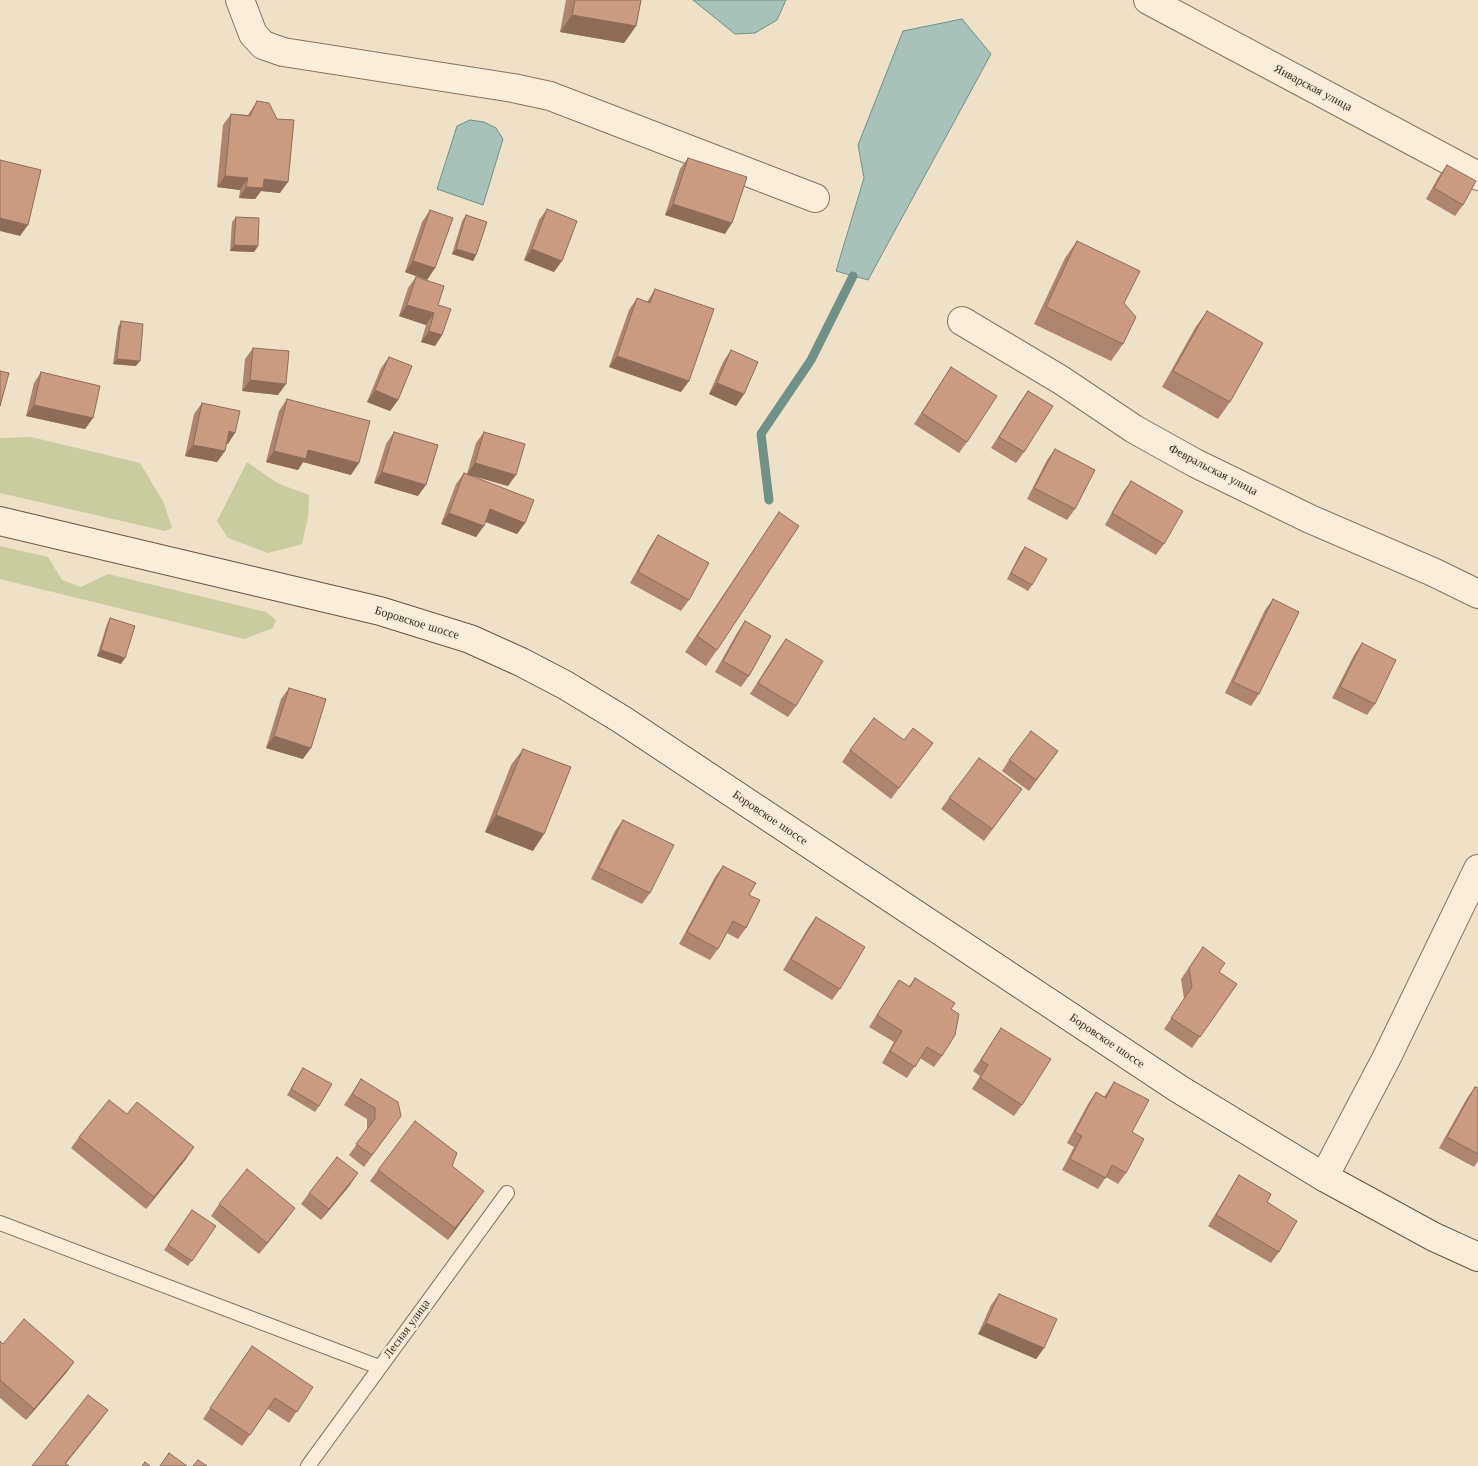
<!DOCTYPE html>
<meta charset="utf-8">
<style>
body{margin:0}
canvas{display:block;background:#eee1c8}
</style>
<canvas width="1478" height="1466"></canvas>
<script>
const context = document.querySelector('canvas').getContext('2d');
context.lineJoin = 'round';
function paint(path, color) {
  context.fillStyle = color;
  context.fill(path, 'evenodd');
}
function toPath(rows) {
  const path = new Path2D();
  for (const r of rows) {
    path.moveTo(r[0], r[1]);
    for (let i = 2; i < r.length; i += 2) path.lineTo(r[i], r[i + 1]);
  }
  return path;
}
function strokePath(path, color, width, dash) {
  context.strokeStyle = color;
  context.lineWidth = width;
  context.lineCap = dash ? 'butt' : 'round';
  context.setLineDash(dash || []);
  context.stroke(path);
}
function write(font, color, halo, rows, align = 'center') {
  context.font = font + ' "Libre Baskerville",serif';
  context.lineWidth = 5;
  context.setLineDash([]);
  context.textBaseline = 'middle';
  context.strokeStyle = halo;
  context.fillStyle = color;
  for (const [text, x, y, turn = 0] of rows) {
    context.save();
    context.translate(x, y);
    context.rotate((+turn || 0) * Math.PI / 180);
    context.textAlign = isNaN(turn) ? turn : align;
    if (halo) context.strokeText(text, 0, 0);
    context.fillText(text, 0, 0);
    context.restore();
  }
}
paint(toPath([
 [31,437,140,463,164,503,172,528,165,531,0,493,0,438],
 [247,462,277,483,309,495,308,517,302,544,268,553,228,538,217,521],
 [0,546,48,557,62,580,81,587,108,574,266,612,276,620,273,628,244,639,0,579]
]), '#c9cc9c');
const water = toPath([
 [693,0,786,0,777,20,755,33,735,34,693,0],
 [962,19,991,54,868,280,836,271,864,178,858,145,903,31,962,19],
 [470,120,484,122,496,128,503,139,483,205,437,189,457,126,470,120]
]);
paint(water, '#a9c2b9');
strokePath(water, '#6f9187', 1);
strokePath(toPath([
 [769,500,761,434,811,360,853,276]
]), '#6f9187', 9);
const service = toPath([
 [0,1223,379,1367],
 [308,1466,507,1193]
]);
const minor = toPath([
 [240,0,253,34,263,45,283,52,513,88,550,96,815,198],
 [1148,0,1478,176],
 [962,321,1061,380,1134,429,1195,463,1310,519,1433,572,1478,594],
 [1324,1177,1387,1057,1478,869]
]);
const secondary = toPath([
 [0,521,380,611,470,639,521,662,565,685,621,719,1179,1089,1324,1177,1434,1237,1478,1257]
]);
strokePath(service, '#8a735d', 16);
strokePath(minor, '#8a735d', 30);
strokePath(secondary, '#6c5440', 30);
strokePath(service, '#f9eedc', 14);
strokePath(minor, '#f9eedc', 28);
strokePath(secondary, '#f9eedc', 28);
paint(toPath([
 [566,0,641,0,636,26,624,43,560,32],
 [257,101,280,193,261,191,255,199,239,198,240,190,217,187,223,125,231,114,248,115],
 [688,158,725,234,665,215,680,169],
 [1447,165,1463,205,1455,216,1426,199,1439,176],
 [547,209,554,272,524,260,539,220],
 [430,210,435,268,427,280,405,272,422,222],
 [466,215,476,255,473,261,452,254,462,221],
 [236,217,258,246,254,252,230,251,232,222],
 [1077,241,1124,303,1123,344,1111,361,1034,324,1065,258],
 [416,277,438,305,442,335,435,346,421,342,426,325,399,316,408,288],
 [655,289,689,381,681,392,609,367,629,310,637,298,647,302],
 [1207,311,1230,402,1218,419,1162,387,1195,328],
 [121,321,136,366,113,364,118,327],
 [253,348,278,395,242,391,245,359],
 [731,350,744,394,736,406,709,394,723,362],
 [389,357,398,400,390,411,367,402,381,368],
 [951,367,967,442,959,453,914,424],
 [41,372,93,418,85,429,26,416,34,383],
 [1028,391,1024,452,1016,463,991,448,1020,402],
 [287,399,351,475,303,462,298,470,266,462,279,411],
 [202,403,228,444,226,444,225,451,217,462,185,456,194,414],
 [394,432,418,496,374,483,386,444],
 [484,432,508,486,472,476,525,523,517,534,485,522,476,537,441,524,456,484,464,473,467,474,476,443],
 [1055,449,1075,509,1067,520,1027,499,1047,460],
 [1131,481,1164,544,1156,555,1105,525,1123,492],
 [779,512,717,650,706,666,685,652],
 [658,535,689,600,681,611,630,583,650,547],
 [1025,547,1032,585,1028,591,1007,579,1021,552],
 [1273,599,1259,694,1251,706,1225,693,1265,610],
 [110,618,121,664,97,656,107,624],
 [745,621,749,676,741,687,715,672,737,633],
 [786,639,796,706,788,717,750,694,778,650],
 [1362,643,1375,704,1367,715,1332,698,1354,655],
 [289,688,303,759,266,748,281,699],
 [904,740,933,743,891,799,842,762,850,750],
 [523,749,533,851,485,832,511,765],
 [1058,751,1029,791,1002,771,1009,760],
 [949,798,1014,800,984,841,941,809],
 [623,820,650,893,642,904,591,879,615,831],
 [723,866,749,895,746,928,738,939,727,933,718,949,710,960,679,944,715,877],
 [816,917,840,989,832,1000,783,970,808,928],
 [1203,947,1219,972,1237,984,1192,1048,1164,1029,1184,999,1181,979],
 [915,978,951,1009,942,1056,934,1067,920,1058,907,1078,882,1063,894,1042,869,1027,899,980,909,986],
 [1001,1028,1022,1105,1014,1116,972,1089,980,1076,973,1071],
 [303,1068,319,1106,315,1112,287,1095],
 [361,1079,393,1127,364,1167,349,1155,367,1130,367,1119,344,1105],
 [1114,1082,1132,1132,1126,1173,1118,1184,1106,1177,1098,1189,1062,1170,1074,1147,1067,1143,1088,1104,1096,1092,1104,1097],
 [1475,1087,1478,1088,1478,1161,1474,1167,1439,1148,1467,1098],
 [127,1114,186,1159,146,1209,71,1148,79,1137],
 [452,1166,476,1202,448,1240,370,1181,378,1170],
 [1239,1175,1267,1202,1279,1252,1271,1263,1208,1226,1232,1187],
 [350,1185,321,1220,301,1204,309,1193],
 [219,1204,287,1219,259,1254,211,1216],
 [192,1210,216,1226,188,1266,164,1250],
 [999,1294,1044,1348,1036,1359,978,1334,991,1305],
 [0,1341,3,1344,74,1362,66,1373,26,1420,0,1398],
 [244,1357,313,1387,289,1423,268,1409,242,1446,203,1419]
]), '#af856d');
paint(toPath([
 [572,15,636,26,624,43,560,32],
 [225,176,248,178,240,190,217,187],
 [264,179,288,182,280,193,261,191,255,199,239,198,246,187],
 [673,204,732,223,725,234,665,215],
 [0,218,28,225,20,236,0,231],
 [234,245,258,246,254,252,230,251],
 [456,249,476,255,473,261,452,254],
 [532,249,562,261,554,272,524,260],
 [413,261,435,268,427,280,405,272],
 [407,305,434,313,426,325,399,316],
 [429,331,442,335,435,346,421,342],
 [617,356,689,381,681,392,609,367],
 [117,359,140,361,136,366,113,364],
 [250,380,286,384,278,395,242,391],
 [717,383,744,394,736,406,709,394],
 [375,390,398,400,390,411,367,402],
 [34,405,93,418,85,429,26,416],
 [229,431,235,433,228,444,221,442],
 [193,445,225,451,217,462,185,456],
 [308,450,359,463,351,475,303,462,298,470,266,462,274,451],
 [475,463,516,475,508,486,467,474],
 [382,472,426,485,418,496,374,483],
 [490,509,525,523,517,534,482,520],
 [449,513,484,526,476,537,441,524],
 [101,650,125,658,121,664,97,656],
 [274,736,311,748,303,759,266,748],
 [496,815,544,834,533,851,485,832],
 [194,1147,186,1159,146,1209,154,1197],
 [358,1173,350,1185,321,1220,329,1209],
 [484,1191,476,1202,448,1240,455,1228],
 [295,1208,287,1219,259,1254,267,1243],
 [986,1323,1044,1348,1036,1359,978,1334],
 [74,1362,66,1373,26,1420,34,1409],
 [108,1410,100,1421,64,1466,63,1466]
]), '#8e6c59');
const building = toPath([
 [575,0,641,0,636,26,572,15,575,0],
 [257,101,269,103,277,119,294,120,288,182,264,179,263,188,246,187,248,178,225,176,231,114,250,116,257,101],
 [688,158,747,177,732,223,673,204,688,158],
 [0,160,41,170,28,225,0,218,0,160],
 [1447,165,1476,181,1463,205,1434,188,1447,165],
 [547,209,577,221,562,261,532,249,547,209],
 [430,210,453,218,435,268,413,261,430,210],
 [466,215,487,222,476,255,456,249,466,215],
 [236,217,259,218,258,246,234,245,236,217],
 [1077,241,1140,271,1124,303,1136,317,1123,344,1046,307,1077,241],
 [416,277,444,286,438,305,451,309,442,335,429,331,434,313,407,305,416,277],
 [655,289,714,309,689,381,617,356,637,298,650,303,655,289],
 [1207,311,1263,343,1230,402,1173,371,1207,311],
 [121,321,143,324,140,361,117,359,121,321],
 [253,348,289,351,286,384,250,380,253,348],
 [731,350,758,362,744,394,717,383,731,350],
 [389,357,412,366,398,400,375,390,389,357],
 [951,367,997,396,967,442,922,413,951,367],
 [0,371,9,373,0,406,0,371],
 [41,372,100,386,93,418,34,405,41,372],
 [1028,391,1053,406,1024,452,999,437,1028,391],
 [287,399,370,421,359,463,308,450,306,459,274,451,287,399],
 [202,403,240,411,235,433,229,431,225,451,193,445,202,403],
 [394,432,438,445,426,485,382,472,394,432],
 [484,432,525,444,516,475,475,463,484,432],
 [1055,449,1095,470,1075,509,1034,488,1055,449],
 [464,473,534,500,525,523,490,509,484,526,449,513,464,473],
 [1131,481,1183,511,1164,544,1112,513,1131,481],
 [779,512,799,526,717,650,697,636,779,512],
 [658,535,709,563,689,600,638,572,658,535],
 [1025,547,1047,559,1032,585,1011,573,1025,547],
 [1273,599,1299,612,1259,694,1233,682,1273,599],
 [110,618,135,626,125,658,101,650,110,618],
 [745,621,771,636,749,676,723,661,745,621],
 [786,639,823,661,796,706,758,683,786,639],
 [1362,643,1396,660,1375,704,1340,687,1362,643],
 [289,688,326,699,311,748,274,736,289,688],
 [874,718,904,740,913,728,933,743,899,788,850,750,874,718],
 [1031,731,1058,751,1036,780,1009,760,1031,731],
 [523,749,571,767,544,834,496,815,523,749],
 [979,758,1022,789,992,829,949,798,979,758],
 [623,820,674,845,650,893,599,868,623,820],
 [723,866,756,883,749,895,760,900,746,928,733,921,718,949,687,932,723,866],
 [816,917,865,947,840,989,791,959,816,917],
 [1203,947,1225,963,1219,972,1237,984,1200,1037,1171,1018,1192,987,1189,968,1203,947],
 [915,978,955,1003,951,1009,959,1014,955,1035,942,1056,927,1047,915,1067,890,1051,902,1031,877,1015,899,980,910,987,915,978],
 [1001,1028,1051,1059,1022,1105,980,1078,988,1065,981,1060,1001,1028],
 [303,1068,332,1084,319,1106,291,1089,303,1068],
 [361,1079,398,1102,401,1116,372,1155,356,1144,375,1119,375,1108,352,1094,361,1079],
 [1114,1082,1149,1100,1132,1132,1144,1139,1126,1173,1112,1165,1106,1178,1070,1159,1082,1136,1075,1132,1096,1092,1106,1098,1114,1082],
 [1475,1087,1478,1088,1478,1154,1447,1137,1475,1087],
 [109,1100,127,1114,137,1102,194,1147,154,1197,79,1137,109,1100],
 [415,1121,457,1153,452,1166,484,1191,455,1228,378,1170,415,1121],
 [337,1157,358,1173,329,1209,309,1193,337,1157],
 [247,1169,295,1208,267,1243,219,1204,247,1169],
 [1239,1175,1271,1194,1267,1202,1297,1221,1279,1252,1216,1215,1239,1175],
 [192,1210,216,1226,192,1261,168,1245,192,1210],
 [999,1294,1057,1319,1044,1348,986,1323,999,1294],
 [24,1319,74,1362,34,1409,0,1380,0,1341,3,1344,24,1319],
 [252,1346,313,1387,297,1412,275,1398,250,1435,210,1408,252,1346],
 [88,1395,108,1410,65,1463,69,1466,32,1466,88,1395],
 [169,1453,187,1466,160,1466,169,1453],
 [198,1460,207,1466,193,1466,198,1460],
 [145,1462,150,1466,142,1466,145,1462]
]);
paint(building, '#cb9b7f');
strokePath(building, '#8e6c59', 1);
write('12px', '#3b2c20', '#f5ebd8', [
 ["Январская улица",1313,88,28],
 ["Февральская улица",1213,470,27],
 ["Боровское шоссе",417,623,17],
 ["Боровское шоссе",770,818,34],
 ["Боровское шоссе",1107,1041,34],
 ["Лесная улица",407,1329,-54]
]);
</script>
